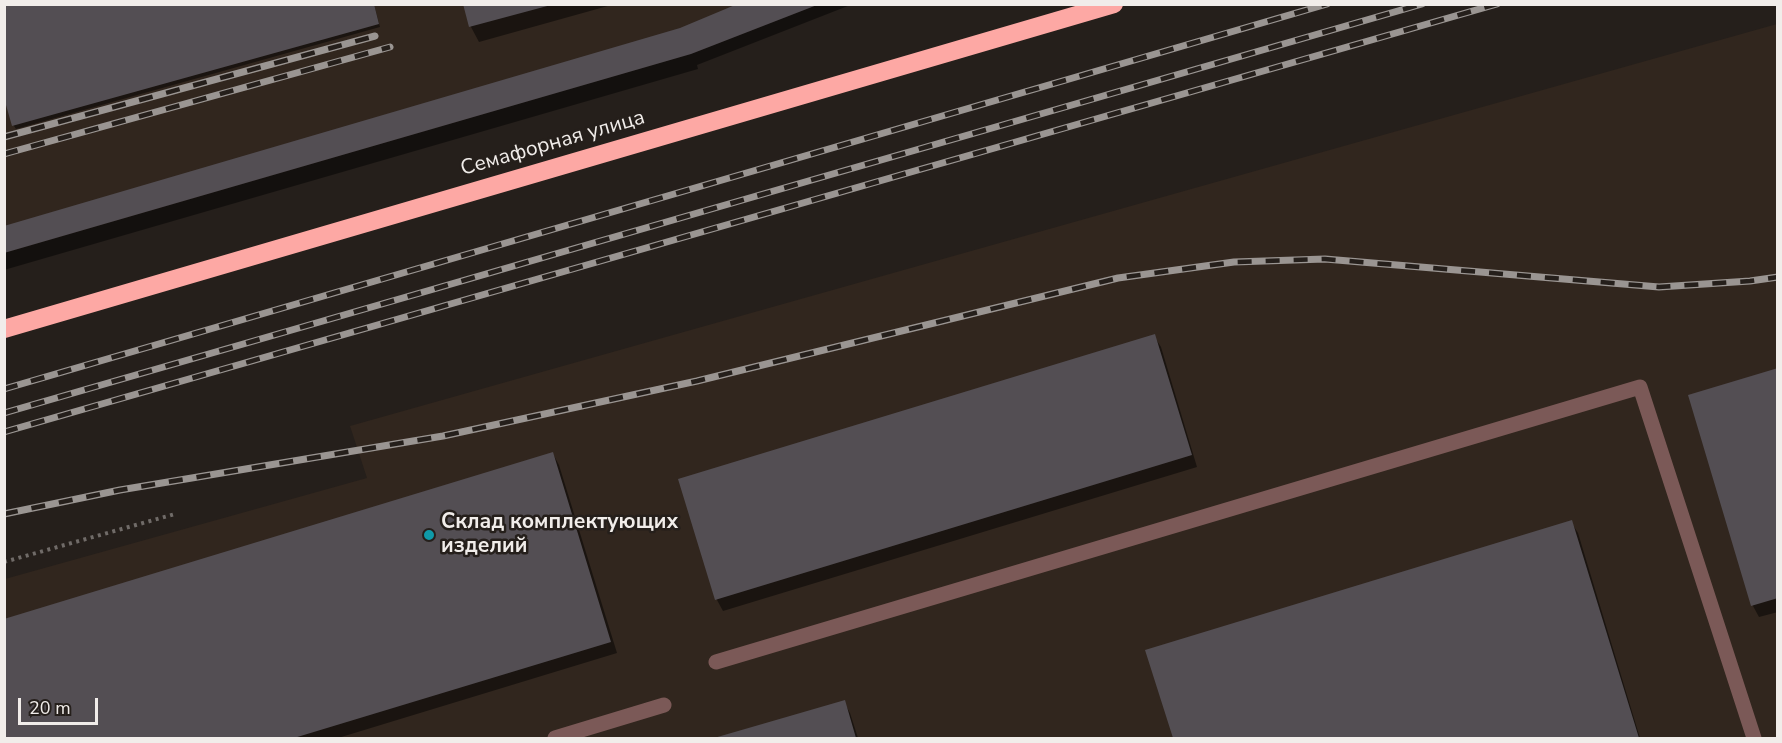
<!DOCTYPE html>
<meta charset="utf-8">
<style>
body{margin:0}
#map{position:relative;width:1782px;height:743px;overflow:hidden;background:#251f1b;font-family:"Nunito Sans",sans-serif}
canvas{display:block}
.frame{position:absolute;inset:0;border:6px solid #f1edea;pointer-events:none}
.scale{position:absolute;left:18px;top:698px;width:80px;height:27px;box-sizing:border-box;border:3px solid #f1edea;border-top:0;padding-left:8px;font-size:18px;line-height:21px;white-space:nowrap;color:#f1edea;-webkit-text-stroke:4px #251f1b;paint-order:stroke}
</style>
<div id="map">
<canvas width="1782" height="743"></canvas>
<div class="frame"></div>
<div class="scale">20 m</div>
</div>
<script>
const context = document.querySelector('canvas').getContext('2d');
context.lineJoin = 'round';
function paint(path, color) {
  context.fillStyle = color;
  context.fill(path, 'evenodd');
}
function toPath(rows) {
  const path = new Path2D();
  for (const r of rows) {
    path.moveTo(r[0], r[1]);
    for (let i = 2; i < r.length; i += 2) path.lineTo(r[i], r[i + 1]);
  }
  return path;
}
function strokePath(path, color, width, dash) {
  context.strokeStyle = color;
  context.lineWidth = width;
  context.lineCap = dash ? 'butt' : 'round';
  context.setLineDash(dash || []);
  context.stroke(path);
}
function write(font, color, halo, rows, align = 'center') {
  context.font = font + ' "Nunito Sans",sans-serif';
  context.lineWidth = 5;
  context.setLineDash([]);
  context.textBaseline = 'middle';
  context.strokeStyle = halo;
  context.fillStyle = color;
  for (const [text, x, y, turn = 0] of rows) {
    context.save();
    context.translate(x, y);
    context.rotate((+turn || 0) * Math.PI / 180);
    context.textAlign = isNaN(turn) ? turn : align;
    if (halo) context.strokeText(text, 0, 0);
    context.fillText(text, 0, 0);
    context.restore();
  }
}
paint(toPath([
 [5,5,817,5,691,54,5,253],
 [1777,24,1777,738,5,738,5,579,367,478,350,426]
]), '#31261e');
paint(toPath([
 [374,4,380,27,16,129,14,126,4,93],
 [464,4,615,4,479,42,471,27],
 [739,4,853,4,697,65,698,69,4,270,4,228,682,29],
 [1154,336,1161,347,1197,467,723,611,717,600,680,480],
 [1778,369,1778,612,1759,617,1753,606,1690,396],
 [553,454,559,465,617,653,338,738,4,738,4,621],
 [1571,522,1578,533,1640,738,1174,738,1147,651],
 [844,702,850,713,858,738,718,738]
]), '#0007');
paint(toPath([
 [4,4,374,4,379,24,12,126,4,98],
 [463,4,551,4,551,5,469,27],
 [735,5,817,5,691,54,4,253,4,226,680,28],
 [1155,334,1192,455,715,600,678,479],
 [1778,368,1778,598,1751,606,1688,395],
 [553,452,611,642,294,738,4,738,4,619],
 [1572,520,1639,738,1173,738,1145,650],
 [845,700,856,738,714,738]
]), '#534e53');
strokePath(toPath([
 [4,562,175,514]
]), '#706b68', 4, [3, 4.5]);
strokePath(toPath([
 [716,662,1640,387,1754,738],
 [555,738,664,705]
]), '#7b5957', 15);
strokePath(toPath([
 [4,329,1114,4]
]), '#fda8a4', 18);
const rail = toPath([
 [4,137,375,36],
 [4,154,390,47],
 [4,389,1327,4],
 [4,413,1422,4],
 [4,432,1497,4],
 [4,514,120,490,443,436,697,381,1118,278,1234,262,1325,259,1659,287,1750,281,1778,277]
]);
strokePath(rail, '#9a9592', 7);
strokePath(rail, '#251f1b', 4.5, [14]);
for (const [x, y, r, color] of [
 [429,535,6,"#0f9aa8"]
]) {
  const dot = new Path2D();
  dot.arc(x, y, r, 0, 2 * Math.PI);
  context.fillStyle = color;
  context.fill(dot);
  strokePath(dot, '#251f1b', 2);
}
write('21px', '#f1edea', '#251f1b', [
 ["Семафорная улица",553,144,-16]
]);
write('bold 21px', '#f1edea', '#251f1b', [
 ["Склад комплектующих",441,523],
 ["изделий",441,547]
], 'left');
</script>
